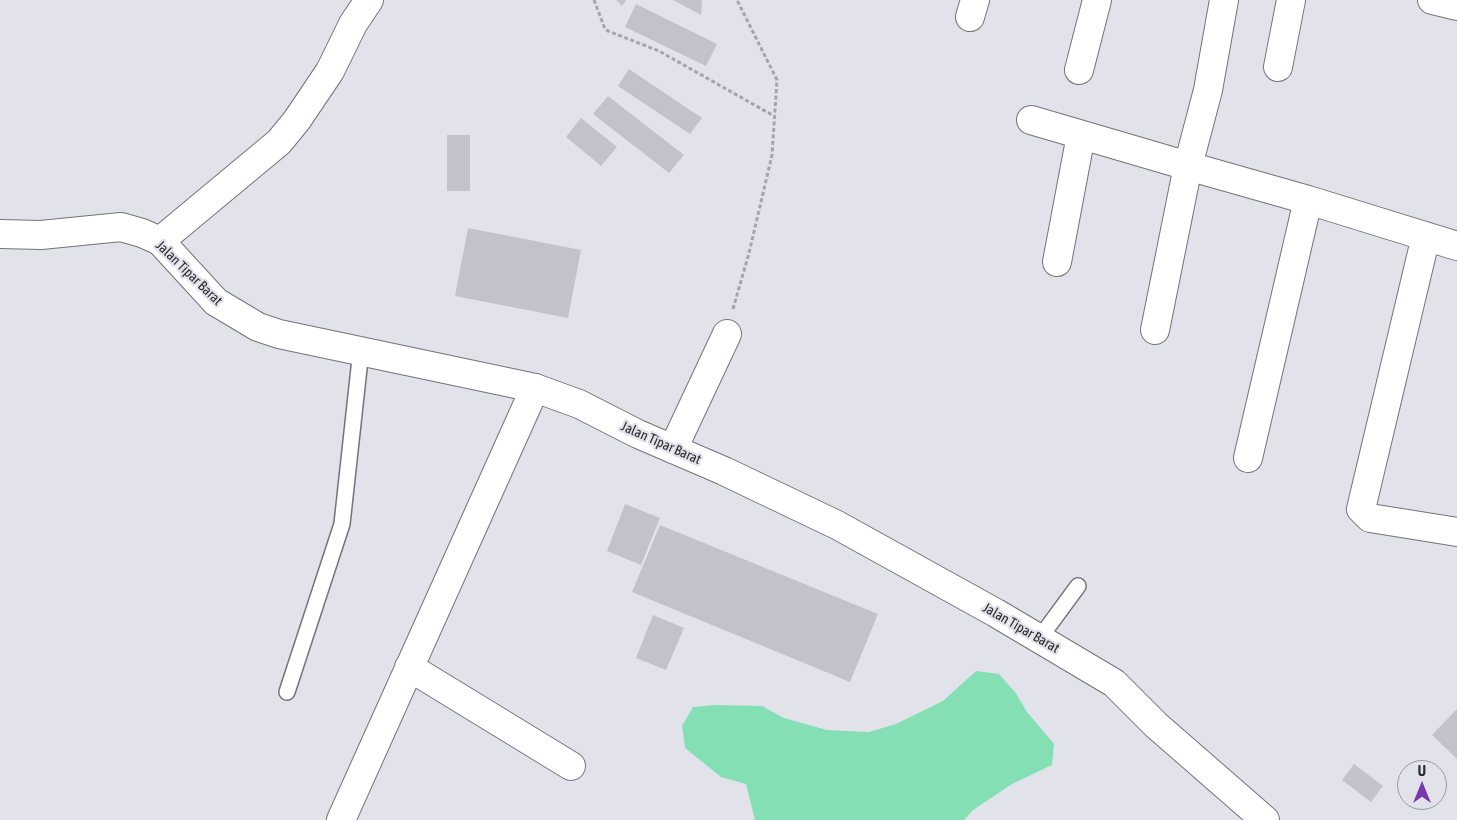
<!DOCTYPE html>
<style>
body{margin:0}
#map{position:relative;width:1457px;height:820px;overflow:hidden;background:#e2e3ea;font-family:"Asap Condensed",sans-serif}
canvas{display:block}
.north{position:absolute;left:1397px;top:760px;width:50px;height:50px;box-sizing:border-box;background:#e2e3ea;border:1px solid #98999e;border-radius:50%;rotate:0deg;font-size:14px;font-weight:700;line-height:20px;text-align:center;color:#2a2a2c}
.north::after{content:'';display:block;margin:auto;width:18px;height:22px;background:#7738ad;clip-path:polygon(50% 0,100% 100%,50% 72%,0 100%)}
</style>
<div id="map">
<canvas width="1457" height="820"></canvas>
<div class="north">U</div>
</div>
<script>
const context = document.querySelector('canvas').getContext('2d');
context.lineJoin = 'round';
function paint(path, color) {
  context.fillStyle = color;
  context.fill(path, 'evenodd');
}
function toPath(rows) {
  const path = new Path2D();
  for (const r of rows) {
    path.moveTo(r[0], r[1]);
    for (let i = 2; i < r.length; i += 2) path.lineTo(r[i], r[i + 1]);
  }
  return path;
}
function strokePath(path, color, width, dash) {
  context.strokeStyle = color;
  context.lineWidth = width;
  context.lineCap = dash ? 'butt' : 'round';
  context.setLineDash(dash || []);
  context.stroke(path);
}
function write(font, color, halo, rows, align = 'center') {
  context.font = font + ' "Asap Condensed",sans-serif';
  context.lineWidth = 4.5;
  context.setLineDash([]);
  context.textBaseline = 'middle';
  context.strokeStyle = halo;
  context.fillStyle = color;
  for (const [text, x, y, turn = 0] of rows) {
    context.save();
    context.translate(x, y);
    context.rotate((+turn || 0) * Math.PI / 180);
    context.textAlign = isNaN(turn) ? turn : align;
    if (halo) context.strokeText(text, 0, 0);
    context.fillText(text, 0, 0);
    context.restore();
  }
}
paint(toPath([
 [976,671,999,674,1015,692,1027,712,1054,744,1052,765,1012,784,973,810,964,820,755,820,746,784,721,777,685,748,682,726,693,707,716,705,762,706,784,718,827,730,869,732,896,724,943,701]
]), '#85dfb4');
paint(toPath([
 [616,0,626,0,622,6],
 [673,0,702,0,701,15],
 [636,4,717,44,706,66,625,27],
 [629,69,702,118,690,134,618,86],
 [608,96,684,155,669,173,593,114],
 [581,118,617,147,601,166,566,137],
 [447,135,470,135,470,191,447,191],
 [468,228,581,250,568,318,455,296],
 [625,504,660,518,641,565,607,551],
 [660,525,878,614,850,682,632,592],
 [653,615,684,628,666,670,636,658],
 [1457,709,1457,759,1432,735],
 [1354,764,1383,786,1371,802,1342,780]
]), '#c2c3ca');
const service = toPath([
 [1039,639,1078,586],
 [287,692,342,524,361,350]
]);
const minor = toPath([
 [1432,0,1457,6],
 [970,17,975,0],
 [1278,67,1291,0],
 [1079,70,1097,0],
 [1031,120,1188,166,1308,200,1457,246],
 [1426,236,1361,509,1370,518,1457,532],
 [160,241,279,142,297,120,330,71,353,24,369,0],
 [1057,262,1081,135],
 [1155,330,1188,166,1208,90,1224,0],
 [673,449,727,334],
 [1248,458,1308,200],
 [409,667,571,766],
 [341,820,535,388]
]);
const tertiary = toPath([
 [0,234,41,235,121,227,142,233,160,241,216,302,258,327,279,334,535,388,579,404,638,434,724,471,837,525,996,613,1114,683,1156,725,1265,820]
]);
strokePath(service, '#73737a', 18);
strokePath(minor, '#73737a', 30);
strokePath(tertiary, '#73737a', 30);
strokePath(toPath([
 [594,0,605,29,608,31,659,51,774,116],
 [733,309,749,253,772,155,777,80,737,0]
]), '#a4a5aa', 3, [4, 2.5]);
strokePath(service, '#fff', 15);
strokePath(minor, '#fff', 28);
strokePath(tertiary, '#fff', 28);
write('14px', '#2a2a2c', '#e2e3ea', [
 ["Jalan Tipar Barat",189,273,44],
 ["Jalan Tipar Barat",661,443,24],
 ["Jalan Tipar Barat",1021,628,30]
]);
</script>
